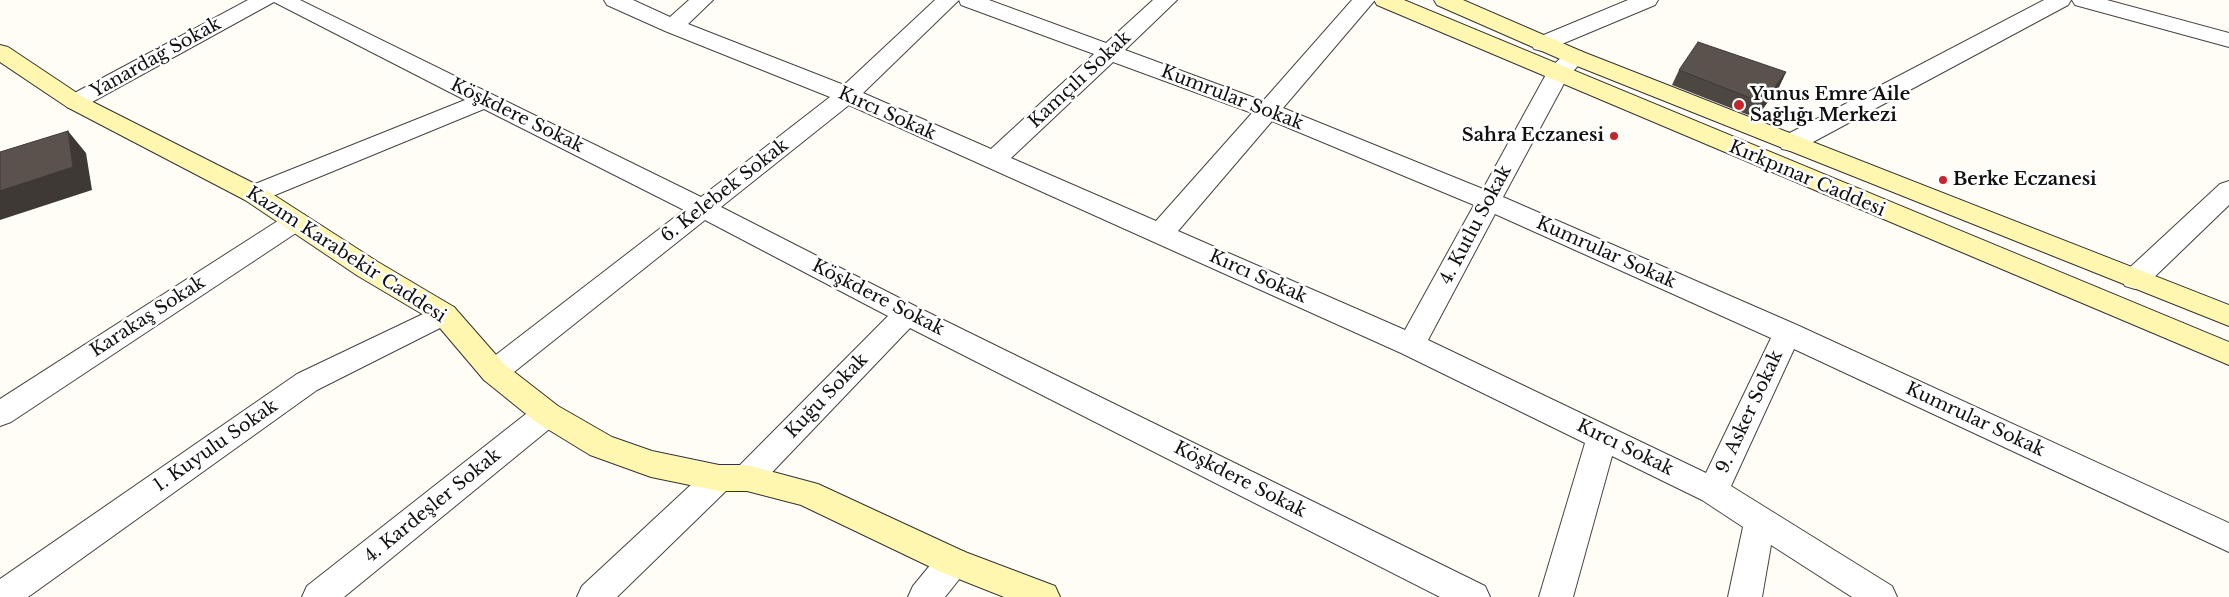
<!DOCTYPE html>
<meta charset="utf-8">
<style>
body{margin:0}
canvas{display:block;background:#fffdf5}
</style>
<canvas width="2229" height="597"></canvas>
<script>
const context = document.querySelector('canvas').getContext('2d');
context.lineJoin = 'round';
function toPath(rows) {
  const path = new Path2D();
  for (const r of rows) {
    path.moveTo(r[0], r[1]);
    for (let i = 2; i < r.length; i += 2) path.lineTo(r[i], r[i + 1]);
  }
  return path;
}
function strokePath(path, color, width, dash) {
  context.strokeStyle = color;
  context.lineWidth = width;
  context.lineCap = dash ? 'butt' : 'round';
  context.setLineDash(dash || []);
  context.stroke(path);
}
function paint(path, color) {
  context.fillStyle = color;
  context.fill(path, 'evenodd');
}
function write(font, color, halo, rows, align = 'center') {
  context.font = font + ' "Libre Baskerville",serif';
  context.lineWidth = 5;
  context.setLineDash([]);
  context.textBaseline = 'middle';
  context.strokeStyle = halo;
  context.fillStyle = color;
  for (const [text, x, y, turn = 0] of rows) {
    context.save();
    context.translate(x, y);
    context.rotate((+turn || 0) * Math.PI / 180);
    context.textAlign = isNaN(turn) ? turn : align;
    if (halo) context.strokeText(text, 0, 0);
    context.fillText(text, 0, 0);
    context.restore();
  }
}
const street = toPath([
 [248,0,300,0,701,197,830,97,665,31,607,5,604,0,633,0,670,17,689,0,713,0,688,24,844,85,935,0,989,0,1106,43,1153,0,1177,0,1125,50,1263,101,1352,0,1375,0,1283,108,1483,189,1549,69,1567,52,1575,50,1583,52,1586,57,1567,78,1503,197,1797,325,2229,523,2229,552,1794,349,1731,486,1892,586,1897,597,1852,597,1771,545,1762,597,1728,597,1743,527,1702,500,1612,456,1573,597,1539,597,1585,443,1401,353,849,105,721,207,917,307,1485,586,1490,597,1440,597,910,328,758,487,747,491,736,487,733,481,730,487,617,597,577,597,582,586,708,469,719,465,730,469,733,475,736,469,888,316,705,220,504,380,494,383,484,380,480,372,484,364,684,210,484,109,263,200,254,203,245,200,241,194,245,188,465,100,274,2,83,107,75,110,67,107,63,102,67,97,248,0],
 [959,0,961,5,1094,54,991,149,863,93,959,0],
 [1113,62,1252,113,1156,221,1011,158,1113,62],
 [1272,121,1474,205,1405,330,1178,231,1272,121],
 [1495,214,1771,338,1706,473,1428,340,1495,214],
 [1628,0,1658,0,1655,5,1550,49,1542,51,1534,49,1531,44,1534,39,1628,0],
 [2044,0,2071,0,2068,5,1800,149,1791,151,1782,149,1779,143,1782,137,2044,0],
 [2072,0,2107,0,2229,33,2229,47,2075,5,2072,0],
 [2229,181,2229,205,2145,286,2135,289,2125,286,2121,279,2125,272,2220,184,2229,181],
 [296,212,305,215,309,221,305,227,11,422,0,426,0,399,287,215,296,212],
 [444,304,454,307,458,314,454,321,317,390,28,597,0,597,0,579,297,374,444,304],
 [547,402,558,406,562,414,558,422,344,597,302,597,307,586,536,406,547,402],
 [953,548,965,552,969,562,965,572,945,597,908,597,913,586,941,552,953,548]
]);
const secondary = toPath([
 [1374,0,1404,0,2229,342,2229,365,1377,5,1374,0],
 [1434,0,1463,0,1583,52,2229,305,2229,326,1567,62,1437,5,1434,0],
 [0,45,8,47,83,97,263,188,378,262,454,307,504,364,558,406,612,437,652,451,719,465,747,465,818,484,965,552,1055,586,1060,597,1004,597,941,572,801,505,747,491,719,491,651,477,590,455,536,422,484,380,434,321,358,276,245,200,67,107,0,62,0,45]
]);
strokePath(street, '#444', 2);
strokePath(secondary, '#333', 2);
paint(street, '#fff');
paint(secondary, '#fff6b0');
paint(toPath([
 [1679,70,1786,72,1779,87,1756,118,1672,85]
]), '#4d4742');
paint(toPath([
 [1786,72,1779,87,1756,118,1763,103],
 [68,131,86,153,92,190,0,220,0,191]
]), '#3f3936');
const building = toPath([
 [1698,42,1786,72,1763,103,1679,70,1698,42],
 [68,131,73,167,0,191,0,152,68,131]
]);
paint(building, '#5a524d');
strokePath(building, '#3f3936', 1);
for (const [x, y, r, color] of [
 [1739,105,6,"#c4262e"],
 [1614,136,5,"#c4262e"],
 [1943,180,5,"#c4262e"]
]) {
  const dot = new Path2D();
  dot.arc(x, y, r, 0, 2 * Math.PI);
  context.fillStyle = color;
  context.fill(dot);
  strokePath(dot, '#fff', 2);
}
write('18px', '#111', '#fff', [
 ["Yanardağ Sokak",156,58,-29],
 ["Kamçılı Sokak",1080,80,-43],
 ["Kumrular Sokak",1232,98,21],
 ["Kırcı Sokak",887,114,24],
 ["Köşkdere Sokak",517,116,26],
 ["Kırkpınar Caddesi",1807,179,23],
 ["6. Kelebek Sokak",725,191,-38],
 ["4. Kutlu Sokak",1476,225,-62],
 ["Kumrular Sokak",1606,253,24],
 ["Kazım Karabekir Caddesi",346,255,33],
 ["Kırcı Sokak",1258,277,24],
 ["Köşkdere Sokak",878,298,27],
 ["Karakaş Sokak",148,317,-33],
 ["Kuğu Sokak",827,396,-46],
 ["9. Asker Sokak",1750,412,-65],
 ["Kumrular Sokak",1975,420,25],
 ["1. Kuyulu Sokak",216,446,-35],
 ["Kırcı Sokak",1625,448,26],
 ["Köşkdere Sokak",1240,480,27],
 ["4. Kardeşler Sokak",433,506,-39]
]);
write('bold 18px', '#111', '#fff', [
 ["Yunus Emre Aile",1750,95],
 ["Sağlığı Merkezi",1750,116],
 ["Sahra Eczanesi",1604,136,"right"],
 ["Berke Eczanesi",1953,180]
], 'left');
</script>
